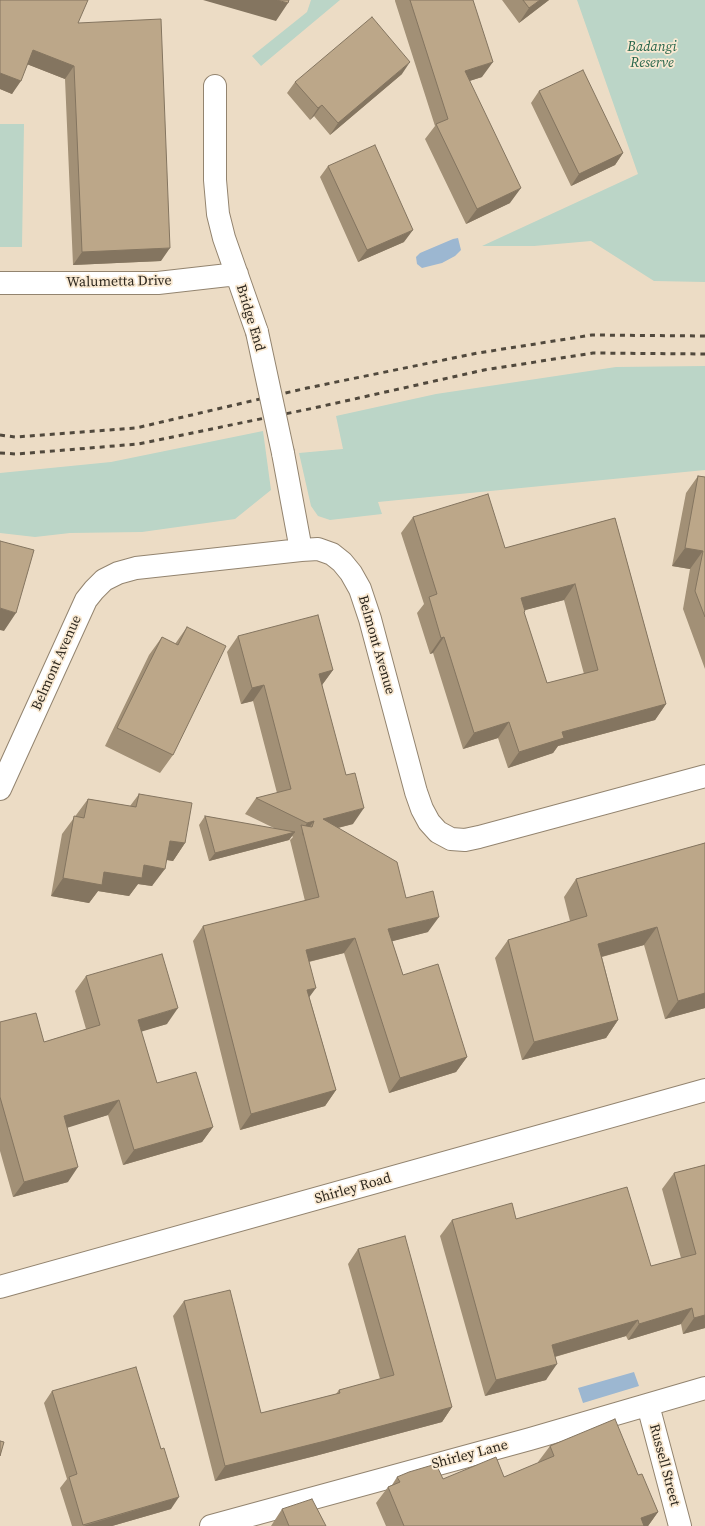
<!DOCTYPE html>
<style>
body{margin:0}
canvas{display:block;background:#ecdcc5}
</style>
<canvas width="705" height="1526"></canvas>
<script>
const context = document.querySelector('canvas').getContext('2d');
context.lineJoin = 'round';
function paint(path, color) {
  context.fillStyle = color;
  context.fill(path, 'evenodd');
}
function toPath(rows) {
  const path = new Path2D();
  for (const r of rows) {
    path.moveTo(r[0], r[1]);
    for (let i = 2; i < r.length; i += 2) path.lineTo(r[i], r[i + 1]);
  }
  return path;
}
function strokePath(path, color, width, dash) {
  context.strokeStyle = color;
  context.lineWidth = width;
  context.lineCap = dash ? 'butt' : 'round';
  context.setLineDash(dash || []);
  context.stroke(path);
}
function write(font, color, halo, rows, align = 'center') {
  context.font = font + ' "Source Serif 4",serif';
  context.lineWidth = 3.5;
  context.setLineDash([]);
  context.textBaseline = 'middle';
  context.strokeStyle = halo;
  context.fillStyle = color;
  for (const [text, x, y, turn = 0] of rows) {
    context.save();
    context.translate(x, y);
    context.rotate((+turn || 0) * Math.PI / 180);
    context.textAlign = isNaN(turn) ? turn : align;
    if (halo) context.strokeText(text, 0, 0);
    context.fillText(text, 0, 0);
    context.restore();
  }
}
paint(toPath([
 [311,0,340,0,261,66,252,56,307,12],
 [577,0,705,0,705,282,654,281,591,241,534,246,482,246,638,174],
 [0,124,24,124,22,247,0,247],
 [705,366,705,470,378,502,382,514,330,520,318,516,311,506,299,453,343,449,336,416,436,394,616,367],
 [263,431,271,490,235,519,142,532,70,533,35,537,0,533,0,473,111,462]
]), '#bbd5c7');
paint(toPath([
 [458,238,461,250,455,256,442,263,422,268,417,264,416,257,420,253,453,239],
 [634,1372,639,1386,583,1403,578,1388]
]), '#9cb7d1');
const street = toPath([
 [215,86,215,180,218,214,224,238,257,332],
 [0,283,158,283,237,274],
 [283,453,301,550],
 [0,789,86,600,94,590,104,580,118,573,136,568,301,550,318,549,332,554,342,562,351,573,360,589,370,619,416,792,422,809,429,822,438,832,451,839,465,840,479,837,705,776],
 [0,1287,705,1090],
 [648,1405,680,1526],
 [211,1526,530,1439,705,1388]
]);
strokePath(street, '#93846f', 24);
strokePath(street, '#fff', 22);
strokePath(toPath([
 [0,435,15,437,136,428,307,388,478,353,592,335,705,336],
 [0,453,17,454,138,444,314,408,484,370,593,353,705,354]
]), '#51493d', 3, [5, 5]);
const streetBridge = toPath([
 [257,332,283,453]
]);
strokePath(streetBridge, '#93846f', 24, []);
strokePath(streetBridge, '#fff', 22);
paint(toPath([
 [0,0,78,23,161,261,73,265,65,79,27,64,12,94,0,89],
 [395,0,473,0,482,77,469,81,510,203,466,224,425,139,435,126,395,1],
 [502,0,549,0,519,23],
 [402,74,330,135,314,116,310,120,287,93,295,82],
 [539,91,623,153,615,165,571,186,531,103],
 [328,166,404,242,358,262,320,177],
 [698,476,705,477,705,669,683,609,690,569,672,566,686,493],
 [413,517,505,548,615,518,666,704,655,720,558,746,553,753,508,768,498,738,463,749,433,653,430,654,417,613,424,604,401,533],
 [564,600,584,674,547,683,524,613,525,611,525,610],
 [187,627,173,755,160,773,105,746,149,655,162,637,175,644],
 [238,636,333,670,322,685,353,824,338,828,406,898,428,932,392,941,403,975,467,1057,456,1072,389,1093,344,953,309,962,309,996,336,1090,325,1106,240,1130,193,941,203,926,305,901,290,840,293,837,292,836,289,840,209,861,199,825,205,816,276,829,245,814,256,798,277,793,253,701,241,704,227,652],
 [139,794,185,843,173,861,166,860,152,886,138,884,129,896,98,891,89,903,51,896,62,834,88,799,130,806],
 [705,843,705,1008,665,1019,644,945,602,957,618,1020,606,1038,522,1060,495,958,508,940,570,921,564,897,576,879],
 [86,976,167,1024,141,1031,157,1083,213,1127,202,1142,123,1165,108,1115,67,1127,68,1182,13,1197,0,1151,0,1022,44,1042,86,1029,75,991],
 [705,1165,705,1328,683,1334,681,1324,628,1340,626,1336,555,1357,546,1380,485,1396,440,1236,452,1220,516,1219,651,1266,681,1258,662,1189,674,1173],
 [358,1249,452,1407,442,1422,315,1456,215,1481,173,1316,184,1301,261,1413,336,1394,339,1390,380,1379,348,1264],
 [52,1391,161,1449,171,1509,112,1526,72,1526,60,1488,67,1479,44,1403],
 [550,1446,638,1475,658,1512,648,1526,386,1526,376,1503,388,1487,392,1485,397,1477,443,1479,504,1477,539,1463,538,1462],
 [282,1509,326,1526,271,1526]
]), '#a29076');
paint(toPath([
 [203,0,277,0,288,3,276,21],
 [540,0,549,0,519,23,529,8],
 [33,50,74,66,65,79,24,63],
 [410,62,402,74,330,135,338,123],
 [493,62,482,77,454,86,465,71],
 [0,73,21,81,12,94,0,89],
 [322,105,314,116,310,120,318,108],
 [623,153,615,165,571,186,579,174],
 [521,188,510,203,466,224,477,209],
 [413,230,404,242,358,262,367,250],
 [170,248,161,261,73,265,82,252],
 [685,548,703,551,690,569,672,566],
 [575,584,564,600,510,614,521,598],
 [0,608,16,613,4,631,0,630],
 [444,637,433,653,430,654,441,638],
 [333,670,322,685,308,689,319,674],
 [264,685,253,701,241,704,252,688],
 [666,704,655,720,558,746,553,753,508,768,519,752,562,732],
 [509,722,498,738,463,749,474,733],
 [364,808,353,824,313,834,323,819],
 [314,821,303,836,302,831,307,823],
 [295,832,289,840,209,861,215,853],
 [170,841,185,843,173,861,157,858],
 [144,865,165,869,152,886,138,884,129,896,98,891,89,903,51,896,63,878],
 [439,917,428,932,378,945,388,929],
 [657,927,644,945,586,961,598,944],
 [355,938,344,953,295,965,306,950],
 [316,988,305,1003,307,990],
 [705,993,705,1008,665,1019,678,1001],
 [178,1008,167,1024,127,1036,138,1020],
 [618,1020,606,1038,522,1060,534,1042],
 [467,1057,456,1072,389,1093,400,1078],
 [336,1090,325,1106,240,1130,251,1114],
 [119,1100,108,1115,54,1132,64,1116],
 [213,1127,202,1142,123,1165,134,1150],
 [78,1167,68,1182,13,1197,24,1182],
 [692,1308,681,1324,628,1340,639,1324],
 [705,1315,705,1328,683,1334,694,1318],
 [638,1320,626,1336,540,1361,552,1345],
 [557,1364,546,1380,485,1396,496,1380],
 [452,1407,442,1422,315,1456,215,1481,225,1466],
 [179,1497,171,1509,112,1526,83,1526],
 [658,1512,648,1526,636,1526,641,1518]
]), '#847560');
const building = toPath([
 [0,0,88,0,78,23,161,19,170,248,82,252,74,66,33,50,21,81,0,73,0,0],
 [277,0,289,0,288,3,277,0],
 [410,0,473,0,493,62,465,71,521,188,477,209,436,124,448,119,410,0],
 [523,0,540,0,529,8,523,0],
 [372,17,410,62,338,123,322,105,318,108,295,82,372,17],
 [583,70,623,153,579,174,539,91,583,70],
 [375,145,413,230,367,250,328,166,375,145],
 [698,476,705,477,705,617,695,591,703,551,685,548,698,476],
 [488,494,505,548,615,518,666,704,562,732,564,738,519,752,509,722,474,733,444,637,441,638,429,597,437,594,413,517,488,494],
 [575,584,598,670,547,683,524,612,525,611,521,598,575,584],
 [0,541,34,550,16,613,0,608,0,541],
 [318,615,333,670,319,674,346,775,355,773,364,808,323,819,397,862,406,898,433,891,439,917,388,929,403,975,438,964,467,1057,400,1078,355,938,306,950,316,988,307,990,336,1090,251,1114,203,926,319,897,301,825,312,827,314,821,307,823,256,798,291,789,264,685,252,688,238,636,318,615],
 [187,627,226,646,173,755,117,728,162,637,178,645,187,627],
 [139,794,192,803,185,843,170,841,165,869,144,865,142,878,104,872,102,885,63,878,74,816,84,818,88,799,136,807,139,794],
 [205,816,295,832,215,853,205,816],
 [705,843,705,993,678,1001,657,927,598,944,618,1020,534,1042,508,940,587,916,576,879,705,843],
 [162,954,178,1008,138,1020,157,1083,196,1072,213,1127,134,1150,119,1100,64,1116,78,1167,24,1182,0,1097,0,1022,36,1013,44,1042,100,1025,86,976,162,954],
 [705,1165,705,1315,694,1318,692,1308,639,1324,638,1320,552,1345,557,1364,496,1380,452,1220,512,1203,516,1219,627,1187,651,1266,696,1254,674,1173,705,1165],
 [405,1236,452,1407,325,1441,225,1466,184,1301,230,1290,261,1413,340,1393,339,1390,394,1375,358,1249,405,1236],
 [136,1367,161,1449,164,1448,179,1497,83,1525,69,1477,77,1474,52,1391,136,1367],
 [615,1419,638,1475,642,1474,658,1512,641,1518,644,1526,404,1526,388,1487,400,1482,397,1477,409,1472,436,1464,443,1479,496,1457,504,1477,554,1456,550,1446,615,1419],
 [0,1441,4,1442,0,1456,0,1441],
 [312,1499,326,1526,289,1526,282,1509,312,1499]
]);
paint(building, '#bca789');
strokePath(building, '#847560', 1);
write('italic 14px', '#25644a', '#f9e9d2', [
 ["Badangi",652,47],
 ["Reserve",652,63]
]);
write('14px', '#2d271e', '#f9e9d2', [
 ["Walumetta Drive",119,282,-1],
 ["Bridge End",250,318,73],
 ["Belmont Avenue",376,645,74],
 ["Belmont Avenue",57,663,-66],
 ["Shirley Road",353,1189,-16],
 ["Shirley Lane",470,1455,-15],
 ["Russell Street",664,1465,75]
]);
</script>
